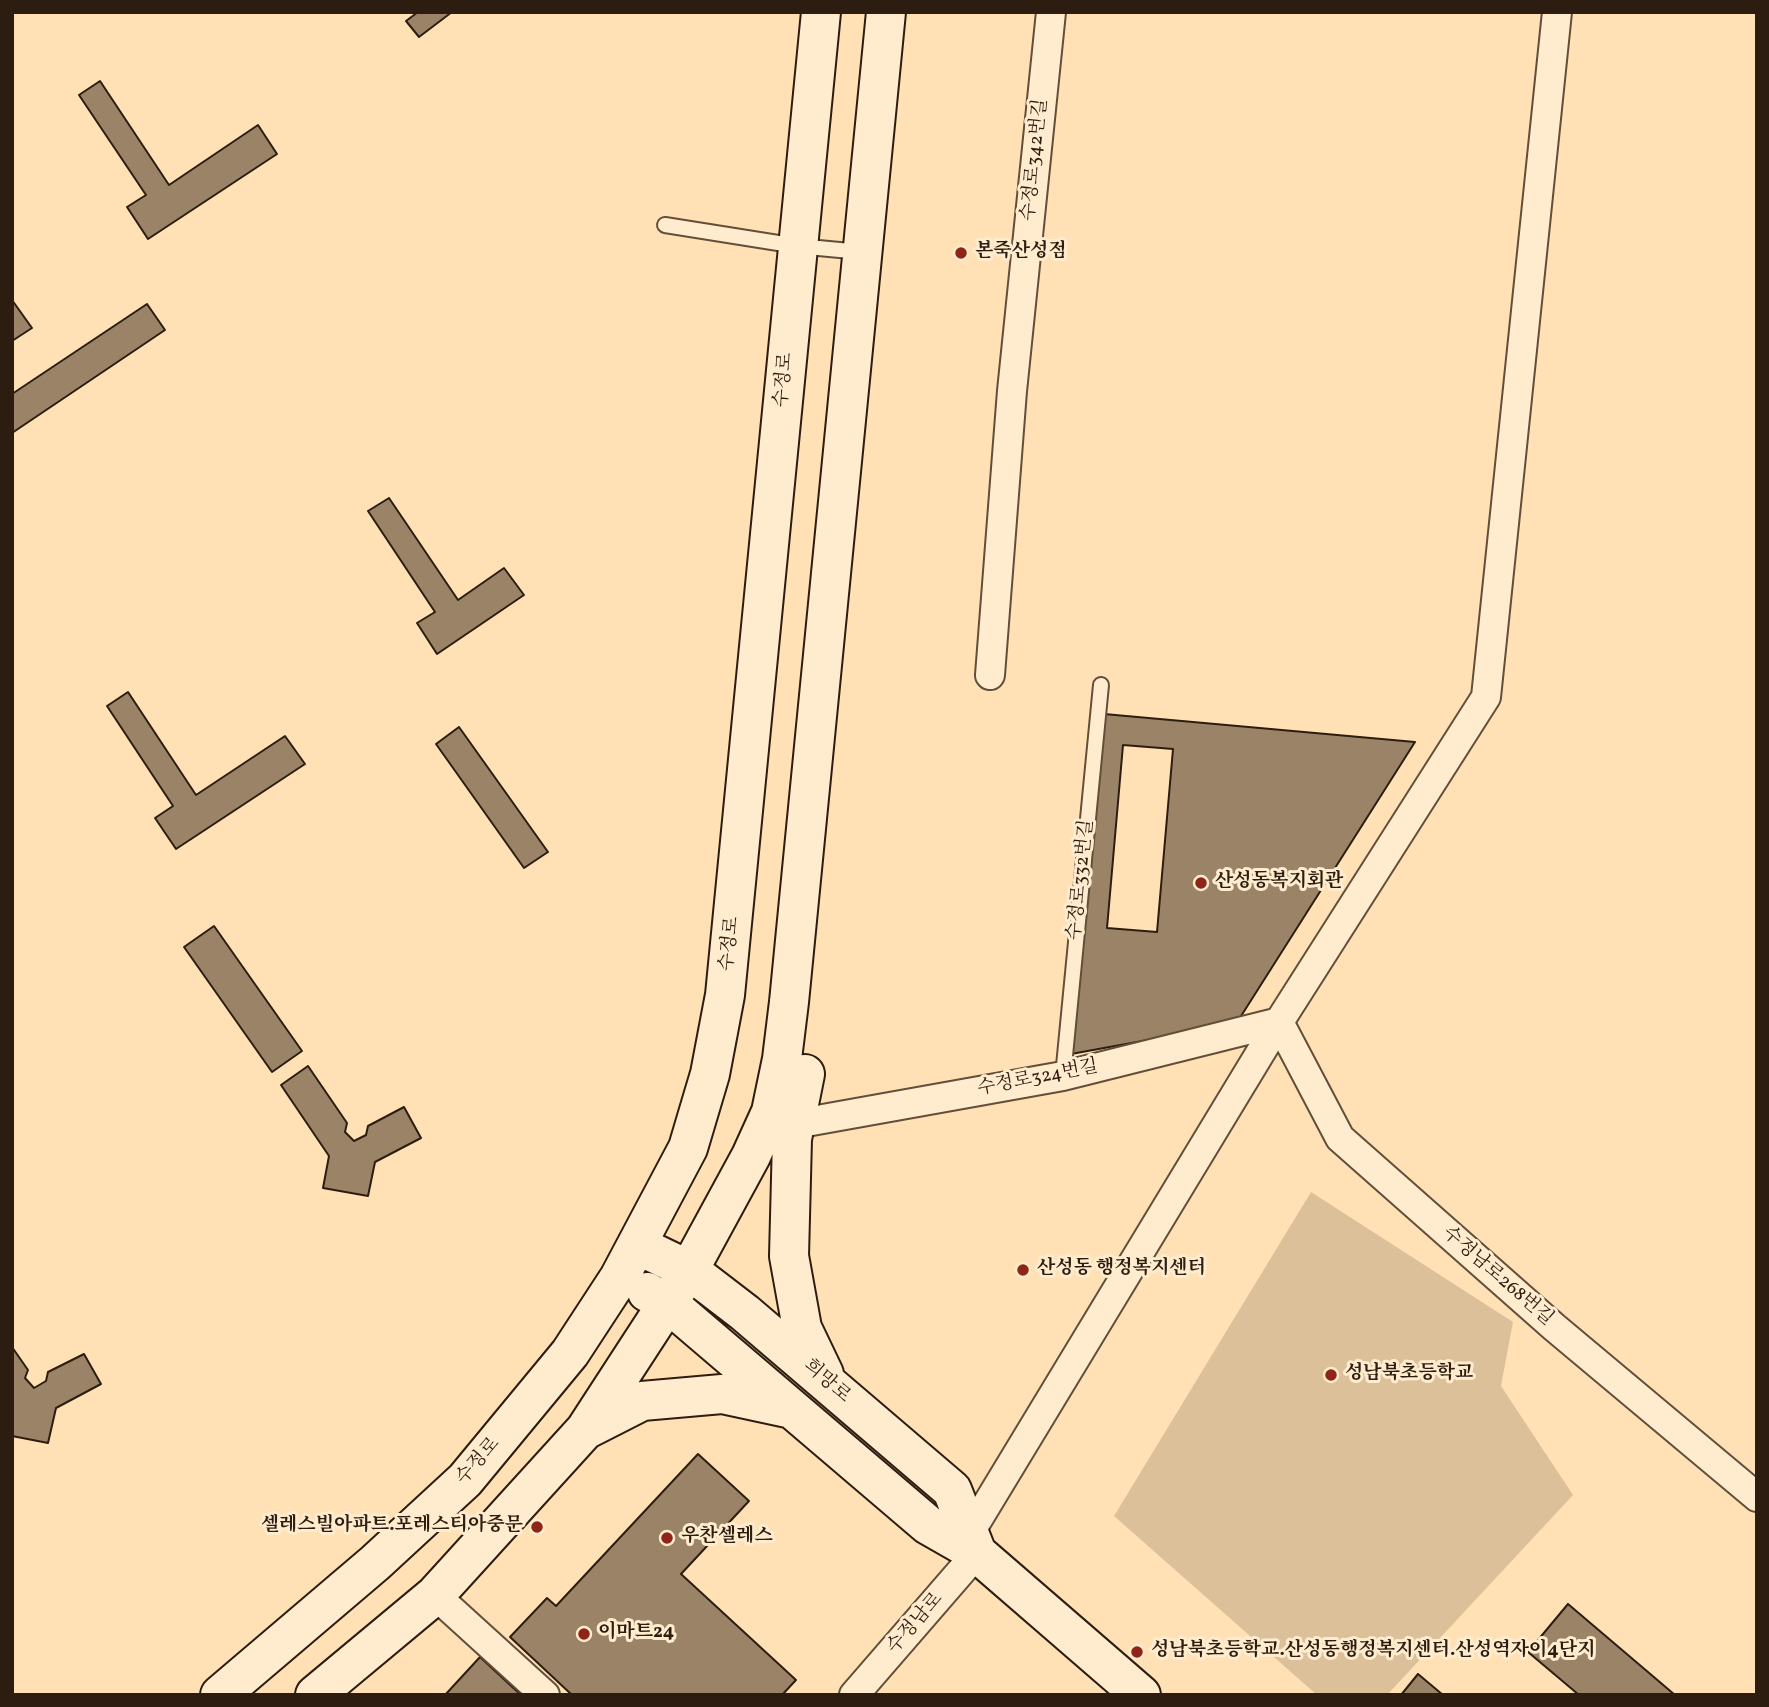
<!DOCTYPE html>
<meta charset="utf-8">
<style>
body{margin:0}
#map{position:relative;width:1769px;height:1707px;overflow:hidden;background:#ffe1b5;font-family:Vollkorn,serif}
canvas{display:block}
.frame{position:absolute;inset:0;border:14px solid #2d1d10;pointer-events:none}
</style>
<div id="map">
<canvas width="1769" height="1707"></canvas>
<div class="frame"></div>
</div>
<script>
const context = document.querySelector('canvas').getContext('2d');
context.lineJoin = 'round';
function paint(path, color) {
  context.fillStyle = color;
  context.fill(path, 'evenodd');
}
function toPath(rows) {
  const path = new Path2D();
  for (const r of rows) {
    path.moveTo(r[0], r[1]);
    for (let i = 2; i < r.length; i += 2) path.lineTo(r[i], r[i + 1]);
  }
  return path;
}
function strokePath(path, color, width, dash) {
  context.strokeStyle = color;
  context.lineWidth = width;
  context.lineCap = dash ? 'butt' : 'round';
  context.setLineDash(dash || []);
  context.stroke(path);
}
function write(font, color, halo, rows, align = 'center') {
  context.font = font + ' Vollkorn,"Noto Serif KR",serif';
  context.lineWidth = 6;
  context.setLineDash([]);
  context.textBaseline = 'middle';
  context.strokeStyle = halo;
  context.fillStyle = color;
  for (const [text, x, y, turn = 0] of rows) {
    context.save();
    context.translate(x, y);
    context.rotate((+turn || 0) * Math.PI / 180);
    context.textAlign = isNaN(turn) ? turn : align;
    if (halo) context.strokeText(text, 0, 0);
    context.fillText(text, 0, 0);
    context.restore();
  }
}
paint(toPath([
 [1311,1192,1513,1322,1501,1386,1573,1495,1387,1695,1317,1695,1114,1516]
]), '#dbc099');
const building = toPath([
 [418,12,452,12,419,37,406,21,418,12],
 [100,81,169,185,258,125,277,154,148,239,127,207,146,195,79,95,100,81],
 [12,300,32,328,12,341,12,300],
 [147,304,165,330,12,433,12,394,147,304],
 [389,498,458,600,504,568,524,595,437,654,417,623,435,612,368,511,389,498],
 [128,692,196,795,285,736,305,764,176,849,155,818,173,806,107,706,128,692],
 [1093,713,1415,742,1236,1024,1060,1056,1093,713],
 [459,727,548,852,524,868,436,744,459,727],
 [1123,745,1173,749,1157,932,1107,928,1123,745],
 [214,926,302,1051,272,1072,184,947,214,926],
 [308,1066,347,1123,345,1132,354,1141,366,1135,368,1126,404,1107,421,1138,375,1162,368,1196,323,1188,329,1156,281,1085,308,1066],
 [12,1347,28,1370,25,1378,34,1388,46,1381,48,1372,84,1354,101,1384,56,1408,48,1443,12,1436,12,1347],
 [698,1454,749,1501,681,1574,796,1680,782,1695,572,1695,510,1637,547,1598,556,1606,698,1454],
 [1568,1604,1675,1695,1579,1695,1528,1652,1568,1604],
 [480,1657,521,1695,445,1695,480,1657],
 [1418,1674,1443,1695,1401,1695,1418,1674]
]);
paint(building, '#9a8366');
strokePath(building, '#2d1d10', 2);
const lane = toPath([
 [665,225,797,246,861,252],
 [1063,1076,1101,685]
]);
const street = toPath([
 [990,675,1012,391,1051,12],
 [795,1124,1063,1076,1279,1022,1340,1138,1554,1327,1757,1497],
 [969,1534,1279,1022,1486,697,1557,12],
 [435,1595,545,1695],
 [854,1695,977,1553]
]);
const secondary = toPath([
 [805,1074,792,1139,789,1256,802,1328,824,1374],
 [637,1245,689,1270,745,1313,952,1490,977,1553],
 [647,1292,669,1304,928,1525,977,1553,1141,1695],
 [587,1429,642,1401,722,1394,787,1408],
 [220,1695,375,1563,465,1480,570,1353,619,1278,688,1148,710,1074,725,995,821,12],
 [315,1695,435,1595,585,1430,689,1270,751,1156,771,1112,782,1059,789,1002,886,12]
]);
strokePath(lane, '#624e39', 18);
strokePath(street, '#624e39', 32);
strokePath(secondary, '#2d1d10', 42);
strokePath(lane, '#ffeccf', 14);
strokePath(street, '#ffeccf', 28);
strokePath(secondary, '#ffeccf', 38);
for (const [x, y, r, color] of [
 [961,253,7,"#8f2418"],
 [1201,883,7,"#8f2418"],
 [1023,1270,7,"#8f2418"],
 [1331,1375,7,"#8f2418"],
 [537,1527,7,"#8f2418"],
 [667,1538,7,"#8f2418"],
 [584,1634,7,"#8f2418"],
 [1137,1652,7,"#8f2418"]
]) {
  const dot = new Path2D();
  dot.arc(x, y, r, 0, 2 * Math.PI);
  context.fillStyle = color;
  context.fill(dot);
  strokePath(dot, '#ffeccf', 2.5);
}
write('19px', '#2d1d10', '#ffeccf', [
 ["수정로342번길",1036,160,-84],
 ["수정로",785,380,-85],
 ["수정로332번길",1082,880,-84],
 ["수정로",731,944,-84],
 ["수정로324번길",1038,1079,-11],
 ["수정남로268번길",1497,1277,41],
 ["희망로",826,1382,41],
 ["수정로",479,1462,-49],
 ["수정남로",916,1624,-49]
]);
write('bold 19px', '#2d1d10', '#ffeccf', [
 ["본죽산성점",975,253],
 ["산성동복지회관",1215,883],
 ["산성동 행정복지센터",1037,1270],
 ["성남북초등학교",1345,1375],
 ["셀레스빌아파트.포레스티아중문",523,1527,"right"],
 ["우찬셀레스",681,1538],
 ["이마트24",598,1634],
 ["성남북초등학교.산성동행정복지센터.산성역자이4단지",1151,1652]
], 'left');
</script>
